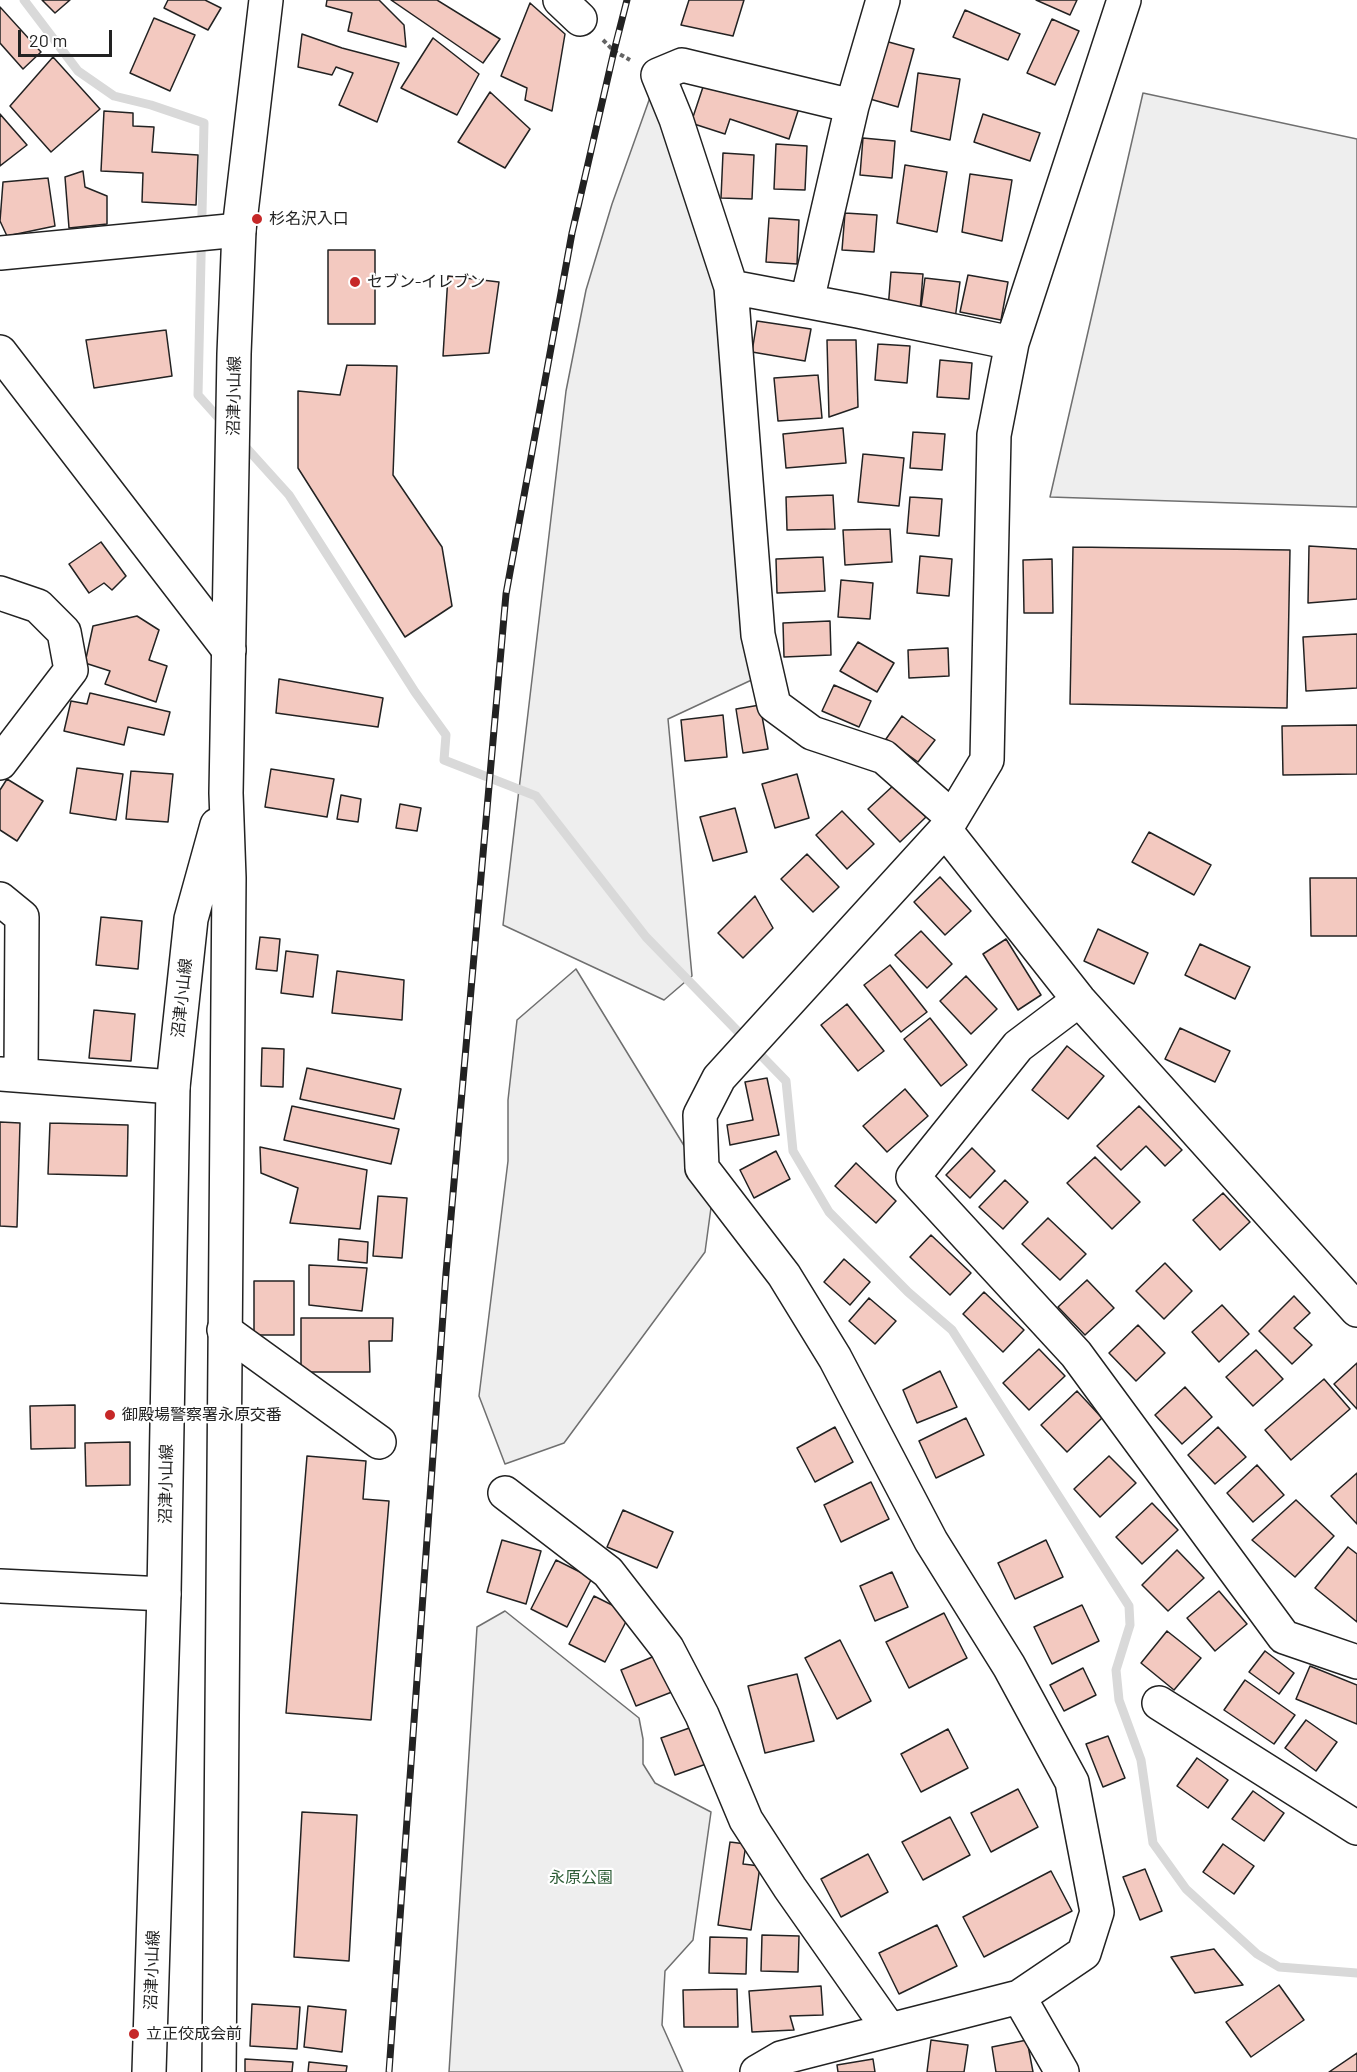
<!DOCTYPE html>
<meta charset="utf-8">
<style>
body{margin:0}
#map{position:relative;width:1357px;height:2072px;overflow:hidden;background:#fff;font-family:Barlow,sans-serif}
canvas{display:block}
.scale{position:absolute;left:18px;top:30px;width:94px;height:27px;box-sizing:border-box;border:3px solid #222;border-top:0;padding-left:8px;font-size:18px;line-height:21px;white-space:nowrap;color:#222;-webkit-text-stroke:4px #fff;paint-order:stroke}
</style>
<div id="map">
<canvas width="1357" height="2072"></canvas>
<div class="scale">20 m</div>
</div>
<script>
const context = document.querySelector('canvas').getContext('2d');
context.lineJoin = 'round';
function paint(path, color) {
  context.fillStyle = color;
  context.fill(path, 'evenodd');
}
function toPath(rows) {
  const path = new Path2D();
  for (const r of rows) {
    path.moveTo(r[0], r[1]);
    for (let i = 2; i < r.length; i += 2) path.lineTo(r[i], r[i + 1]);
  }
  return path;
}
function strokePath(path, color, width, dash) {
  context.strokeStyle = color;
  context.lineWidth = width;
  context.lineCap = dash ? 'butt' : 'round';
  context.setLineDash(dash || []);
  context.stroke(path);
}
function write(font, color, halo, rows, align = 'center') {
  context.font = font + ' Barlow,"Noto Sans JP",sans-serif';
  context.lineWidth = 4.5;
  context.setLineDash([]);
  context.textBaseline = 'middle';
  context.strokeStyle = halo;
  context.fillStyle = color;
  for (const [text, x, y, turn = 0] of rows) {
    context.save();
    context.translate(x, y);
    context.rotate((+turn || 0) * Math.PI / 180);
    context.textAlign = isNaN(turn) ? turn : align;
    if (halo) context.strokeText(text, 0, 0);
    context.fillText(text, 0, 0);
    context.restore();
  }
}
const green = toPath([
 [658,75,719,277,758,677,668,719,692,976,664,1000,503,925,566,391,586,290,612,204,658,75],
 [1143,93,1357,139,1357,507,1050,497,1143,93],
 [576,969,713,1193,705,1252,564,1443,505,1464,479,1396,508,1161,508,1100,517,1020,576,969],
 [505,1611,639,1718,643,1739,643,1764,655,1783,711,1812,693,1940,665,1971,662,2025,683,2072,449,2072,477,1627,505,1611]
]);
paint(green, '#eee');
strokePath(green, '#6f6f6f', 1.5);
strokePath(toPath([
 [24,0,78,71,114,96,151,105,204,123,198,395,224,424],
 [242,443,289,495,415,692,446,735,444,760,536,796,646,937,786,1081,793,1151,829,1212,908,1292,952,1330,1129,1606,1130,1625,1116,1670,1119,1700,1141,1760,1153,1843,1186,1889,1257,1954,1279,1967,1357,1973]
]), '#d9d9d9', 9);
const building = toPath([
 [42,0,70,0,55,13,42,0],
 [168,0,205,0,221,8,208,30,164,8,168,0],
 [327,0,379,0,404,25,406,47,348,31,352,13,326,6,327,0],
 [391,0,437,0,500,39,483,63,391,0],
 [689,0,744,0,733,36,681,25,689,0],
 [1036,0,1077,0,1070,15,1036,0],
 [530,3,565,34,552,111,525,100,527,88,501,76,530,3],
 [0,7,41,52,23,69,0,43,0,7],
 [965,10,1020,34,1008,60,953,37,965,10],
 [154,18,195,35,170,91,130,73,154,18],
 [1052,19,1079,31,1055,85,1027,73,1052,19],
 [302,34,342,48,399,63,377,122,339,105,353,73,336,67,332,75,298,67,302,34],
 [433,38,479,74,457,115,401,88,433,38],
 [885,41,914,49,898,107,870,99,885,41],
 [53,57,100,109,51,152,10,106,53,57],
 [918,73,960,79,950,140,911,131,918,73],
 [706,78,799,108,789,139,730,119,725,134,691,123,706,78],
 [490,92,530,129,505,168,458,142,490,92],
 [104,111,133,113,133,126,154,127,152,152,198,155,196,205,142,202,143,173,101,171,104,111],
 [0,114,27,145,0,166,0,114],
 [983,114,1040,133,1030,161,974,142,983,114],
 [863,138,895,141,892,178,860,175,863,138],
 [776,144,807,146,805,190,774,189,776,144],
 [723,153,754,155,752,199,721,198,723,153],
 [905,165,947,172,937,232,897,223,905,165],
 [83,171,85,187,107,196,107,224,69,228,65,177,83,171],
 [970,174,1012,180,1002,241,962,232,970,174],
 [48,178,55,226,7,236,0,221,3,182,48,178],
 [845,213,877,215,874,252,842,250,845,213],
 [769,218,799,220,797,264,766,262,769,218],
 [328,250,375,250,375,324,328,324,328,250],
 [891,272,923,274,920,311,888,309,891,272],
 [968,275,1008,282,1001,320,960,312,968,275],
 [448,276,499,282,489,353,443,356,448,276],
 [925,278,960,282,955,319,920,315,925,278],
 [757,321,811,329,805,361,752,352,757,321],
 [166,330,172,376,94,388,86,340,166,330],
 [827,340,856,340,858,407,829,417,827,340],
 [878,344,910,346,907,383,875,380,878,344],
 [940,360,972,363,969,399,937,397,940,360],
 [347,365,397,366,393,475,442,547,452,606,405,637,298,468,298,391,340,395,347,365],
 [818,375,822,418,778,421,774,378,818,375],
 [843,428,846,463,786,468,783,434,843,428],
 [913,432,945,434,942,470,910,468,913,432],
 [863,454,904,458,899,506,858,502,863,454],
 [833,495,835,529,787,530,786,497,833,495],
 [910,497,942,499,939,536,907,533,910,497],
 [890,529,892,562,845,565,843,530,890,529],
 [101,542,126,576,112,590,104,583,89,593,69,564,101,542],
 [1309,546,1357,549,1357,599,1308,603,1309,546],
 [1073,547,1290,550,1287,708,1070,704,1073,547],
 [920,556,952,559,949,596,917,593,920,556],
 [823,557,825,591,777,593,776,559,823,557],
 [1052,559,1053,613,1024,613,1023,560,1052,559],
 [841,580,873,583,870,619,838,617,841,580],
 [137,616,159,630,149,660,167,666,156,702,105,684,110,671,85,663,93,626,137,616],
 [830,621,831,655,784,657,783,623,830,621],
 [1357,634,1357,688,1306,691,1303,637,1357,634],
 [858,642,894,663,877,692,840,671,858,642],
 [948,648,949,676,909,678,908,650,948,648],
 [279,679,383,698,378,727,276,713,279,679],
 [834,685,871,701,859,727,822,711,834,685],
 [90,693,170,712,164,735,128,727,124,745,64,731,71,701,87,704,90,693],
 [760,705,768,749,743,753,736,709,760,705],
 [723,715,727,757,685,761,681,720,723,715],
 [902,716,935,740,918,762,886,739,902,716],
 [1357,725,1357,774,1283,775,1282,726,1357,725],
 [77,768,123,774,116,820,70,813,77,768],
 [271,769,334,779,327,817,265,807,271,769],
 [131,771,173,774,168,822,126,819,131,771],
 [797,774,809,818,775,828,762,784,797,774],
 [7,779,43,801,17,841,0,830,0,790,7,779],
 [895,784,926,817,900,842,868,809,895,784],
 [341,795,361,799,358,822,337,819,341,795],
 [400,804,421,808,417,831,396,828,400,804],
 [735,808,747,852,713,861,700,817,735,808],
 [842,811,874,844,847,869,816,835,842,811],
 [1149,832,1211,865,1194,895,1132,862,1149,832],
 [807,854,839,887,813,912,781,879,807,854],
 [940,877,971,911,945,935,914,902,940,877],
 [1310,878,1357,878,1357,936,1311,936,1310,878],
 [755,896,773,928,743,958,718,933,755,896],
 [101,917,142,921,138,969,96,965,101,917],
 [1098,929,1148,953,1134,984,1084,961,1098,929],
 [921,931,952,964,927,988,895,955,921,931],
 [260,937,280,939,277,971,256,969,260,937],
 [1006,939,1041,995,1018,1010,983,954,1006,939],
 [1200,944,1250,967,1235,999,1185,975,1200,944],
 [286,951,318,955,313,997,281,993,286,951],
 [890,965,927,1012,901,1032,864,985,890,965],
 [337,971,404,980,402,1020,332,1013,337,971],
 [966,976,997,1009,971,1034,940,1001,966,976],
 [847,1004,884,1051,858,1071,821,1025,847,1004],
 [94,1010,135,1014,131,1061,89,1058,94,1010],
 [930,1018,967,1065,941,1086,904,1039,930,1018],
 [1180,1028,1230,1051,1215,1082,1165,1059,1180,1028],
 [1067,1046,1104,1076,1068,1119,1032,1090,1067,1046],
 [262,1048,284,1049,283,1087,261,1086,262,1048],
 [307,1068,401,1089,394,1119,300,1099,307,1068],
 [767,1078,779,1135,730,1145,727,1125,753,1120,745,1082,767,1078],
 [905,1089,928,1116,887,1152,863,1126,905,1089],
 [292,1106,399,1129,391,1164,284,1140,292,1106],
 [1139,1106,1182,1150,1165,1166,1146,1146,1121,1170,1097,1146,1139,1106],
 [0,1122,20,1123,17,1227,0,1226,0,1122],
 [50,1123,128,1125,127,1176,48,1174,50,1123],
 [260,1147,367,1170,360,1229,290,1223,298,1188,261,1173,260,1147],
 [972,1148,995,1171,970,1198,946,1175,972,1148],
 [776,1151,790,1179,754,1198,740,1170,776,1151],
 [1095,1157,1140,1202,1112,1229,1067,1183,1095,1157],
 [856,1163,896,1201,876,1223,835,1186,856,1163],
 [1005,1180,1028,1202,1003,1229,979,1207,1005,1180],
 [1223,1193,1250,1222,1220,1250,1193,1220,1223,1193],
 [378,1196,407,1198,402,1258,373,1256,378,1196],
 [1048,1218,1086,1254,1060,1280,1022,1244,1048,1218],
 [931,1235,971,1273,950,1295,910,1257,931,1235],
 [339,1239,368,1242,367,1263,338,1260,339,1239],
 [844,1259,870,1282,850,1305,824,1282,844,1259],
 [1165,1263,1192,1291,1164,1319,1136,1291,1165,1263],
 [309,1265,367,1268,362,1311,309,1305,309,1265],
 [1087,1280,1114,1308,1085,1335,1058,1307,1087,1280],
 [254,1281,294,1281,294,1335,254,1335,254,1281],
 [984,1292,1024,1330,1003,1352,963,1314,984,1292],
 [1294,1296,1310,1313,1294,1328,1312,1345,1292,1364,1259,1331,1294,1296],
 [869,1298,896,1321,875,1344,849,1321,869,1298],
 [1222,1305,1249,1334,1219,1362,1192,1332,1222,1305],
 [301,1318,393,1318,392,1341,369,1341,370,1372,301,1372,301,1318],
 [1138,1325,1165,1353,1136,1381,1109,1353,1138,1325],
 [1039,1349,1065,1376,1029,1410,1003,1383,1039,1349],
 [1256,1350,1283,1379,1253,1406,1226,1377,1256,1350],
 [1357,1363,1357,1409,1334,1384,1357,1363],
 [940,1371,957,1407,917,1423,903,1390,940,1371],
 [1324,1379,1350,1409,1291,1460,1265,1430,1324,1379],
 [1185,1387,1212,1417,1182,1444,1155,1415,1185,1387],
 [1077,1391,1102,1418,1067,1452,1041,1425,1077,1391],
 [75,1405,75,1448,31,1449,30,1406,75,1405],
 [966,1418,984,1455,936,1478,919,1441,966,1418],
 [835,1427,853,1462,815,1482,797,1448,835,1427],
 [1218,1427,1246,1457,1215,1484,1188,1455,1218,1427],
 [130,1442,130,1485,86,1486,85,1443,130,1442],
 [307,1456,366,1461,363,1499,389,1501,371,1720,286,1713,307,1456],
 [1109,1456,1136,1483,1100,1517,1074,1489,1109,1456],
 [1257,1465,1284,1495,1253,1522,1227,1493,1257,1465],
 [1357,1473,1357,1524,1331,1496,1357,1473],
 [871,1482,889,1519,841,1542,824,1505,871,1482],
 [1296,1500,1334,1536,1295,1577,1252,1540,1296,1500],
 [1152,1503,1178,1530,1142,1564,1116,1537,1152,1503],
 [623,1510,673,1532,657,1568,607,1547,623,1510],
 [502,1540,541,1551,526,1604,487,1592,502,1540],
 [1046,1540,1063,1577,1015,1599,998,1563,1046,1540],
 [1348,1547,1357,1554,1357,1622,1315,1588,1348,1547],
 [1177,1550,1204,1578,1168,1611,1142,1585,1177,1550],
 [556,1560,592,1578,567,1627,531,1609,556,1560],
 [892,1572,908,1607,875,1621,860,1586,892,1572],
 [1219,1591,1247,1624,1215,1651,1187,1618,1219,1591],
 [594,1596,630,1614,605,1662,569,1644,594,1596],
 [1082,1605,1099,1641,1052,1664,1034,1627,1082,1605],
 [944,1613,967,1658,909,1688,886,1642,944,1613],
 [1167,1631,1201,1658,1174,1690,1141,1663,1167,1631],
 [840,1640,871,1701,837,1719,805,1658,840,1640],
 [1265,1651,1294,1673,1279,1694,1249,1672,1265,1651],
 [662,1653,677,1690,636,1706,621,1670,662,1653],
 [1310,1666,1357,1685,1357,1724,1296,1699,1310,1666],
 [1083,1668,1096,1695,1064,1711,1050,1685,1083,1668],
 [797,1674,814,1741,765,1753,748,1686,797,1674],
 [1245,1680,1295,1715,1274,1744,1224,1710,1245,1680],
 [1306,1720,1337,1742,1316,1771,1285,1748,1306,1720],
 [695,1726,709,1763,675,1775,661,1738,695,1726],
 [948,1729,968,1768,921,1792,901,1754,948,1729],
 [1108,1736,1125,1778,1103,1787,1086,1744,1108,1736],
 [1197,1758,1228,1780,1208,1808,1177,1786,1197,1758],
 [1018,1789,1038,1827,991,1852,971,1813,1018,1789],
 [1253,1791,1284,1813,1264,1841,1232,1819,1253,1791],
 [302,1812,357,1815,349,1961,294,1957,302,1812],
 [950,1817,970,1855,923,1880,902,1842,950,1817],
 [730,1842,746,1844,743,1864,760,1866,751,1930,718,1925,730,1842],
 [1223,1844,1254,1866,1234,1894,1203,1872,1223,1844],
 [868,1854,888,1892,841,1917,821,1879,868,1854],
 [1145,1869,1162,1911,1140,1920,1123,1877,1145,1869],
 [1051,1871,1072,1911,984,1957,963,1917,1051,1871],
 [937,1925,957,1966,899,1994,879,1953,937,1925],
 [762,1935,799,1936,798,1972,761,1971,762,1935],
 [710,1937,747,1938,746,1974,709,1973,710,1937],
 [1214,1949,1243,1985,1195,1993,1171,1957,1214,1949],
 [1279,1985,1304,2020,1251,2057,1226,2022,1279,1985],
 [821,1986,823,2015,790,2016,794,2030,752,2032,749,1991,821,1986],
 [737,1989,738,2027,684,2027,683,1990,737,1989],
 [252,2004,300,2007,297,2049,250,2046,252,2004],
 [308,2006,346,2010,342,2052,304,2047,308,2006],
 [931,2040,968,2045,964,2072,927,2072,931,2040],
 [1027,2040,1033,2072,996,2072,992,2047,1027,2040],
 [1357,2053,1357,2072,1329,2072,1357,2053],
 [245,2059,293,2062,292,2072,245,2072,245,2059],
 [873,2059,875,2072,838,2072,837,2065,873,2059],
 [309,2062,347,2066,346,2072,308,2072,309,2062]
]);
paint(building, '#f3c9c0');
strokePath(building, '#222', 1.5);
const minor = toPath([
 [560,0,580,19],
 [852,106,682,65,658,75,676,119,731,287,758,635,774,705,812,733,884,757,952,817],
 [0,253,239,230],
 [731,287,858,311,1012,343],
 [807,301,852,106,883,0],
 [0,352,229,650],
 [0,593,38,606,64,632,71,670,0,763],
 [945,830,1079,1000,1357,1310],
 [0,899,22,917,21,1074],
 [1079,1000,1018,1046,913,1177,1076,1354,1284,1637,1357,1662],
 [0,1074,173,1087],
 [224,1330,379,1442],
 [505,1493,608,1572,667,1648,702,1715,746,1820,790,1888,889,2029],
 [0,1586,164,1594],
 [1159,1703,1357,1828],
 [1019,1997,1062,2072],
 [757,2072,781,2058,1019,1997,1084,1953,1097,1912,1072,1782,1009,1666,931,1541,835,1358,784,1275,702,1168,700,1115,719,1078,945,830,987,760,994,435,1012,343,1124,0]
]);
const major = toPath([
 [149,2072,164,1594,173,1087,191,919,217,825],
 [219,2072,229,878,226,793,234,354,239,230,266,0]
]);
strokePath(minor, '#222', 36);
strokePath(major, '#222', 36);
strokePath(toPath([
 [603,40,614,51,630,60]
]), '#646464', 4, [4.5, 3]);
strokePath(minor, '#fff', 33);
strokePath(major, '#fff', 33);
const rail = toPath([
 [389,2072,446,1273,506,594,572,233,614,51,627,0]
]);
strokePath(rail, '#222', 7);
strokePath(rail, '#fff', 4.5, [14]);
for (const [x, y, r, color] of [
 [257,219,6,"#c62828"],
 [355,282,6,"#c62828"],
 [110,1415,6,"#c62828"],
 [134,2034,6,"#c62828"]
]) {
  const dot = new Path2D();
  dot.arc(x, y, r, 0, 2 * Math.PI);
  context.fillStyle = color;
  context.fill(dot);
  strokePath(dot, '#fff', 2);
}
write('16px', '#222', '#fff', [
 ["杉名沢入口",269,219],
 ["セブン-イレブン",367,282],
 ["御殿場警察署永原交番",122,1415],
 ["立正佼成会前",146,2034]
], 'left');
write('16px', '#222', '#fff', [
 ["沼津小山線",234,396,-89],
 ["沼津小山線",182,998,-84],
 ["沼津小山線",166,1484,-89],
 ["沼津小山線",152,1970,-88]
]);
write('16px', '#2f5e38', '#fff', [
 ["永原公園",581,1878]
]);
</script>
